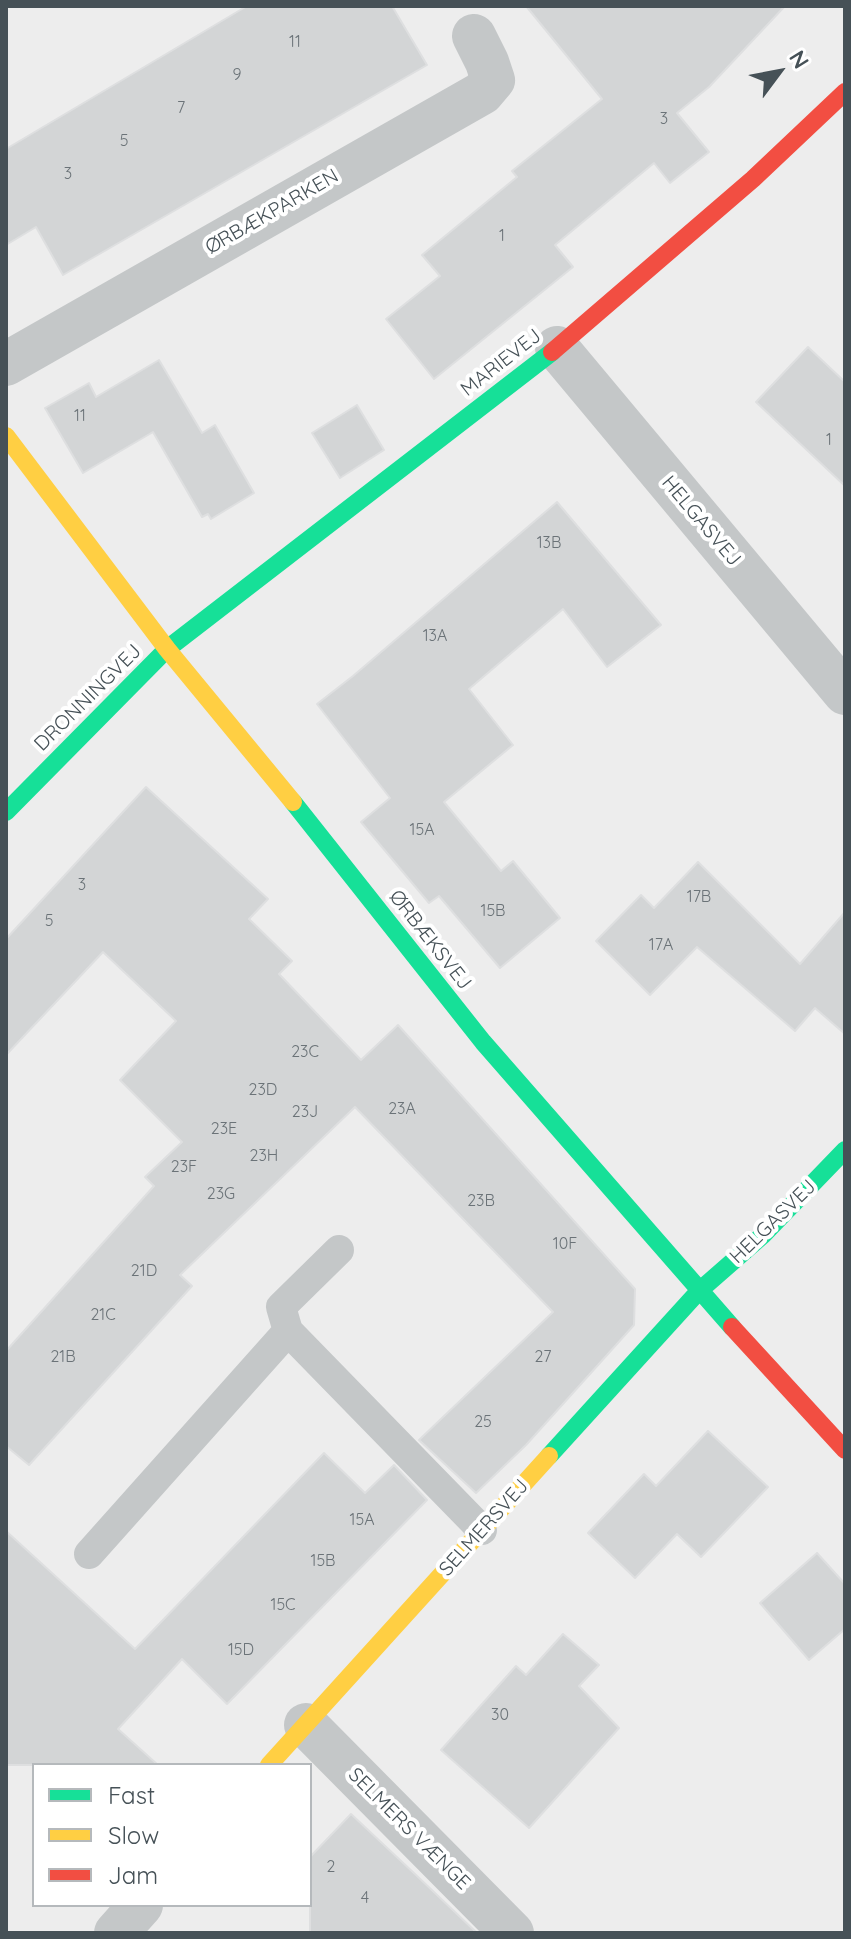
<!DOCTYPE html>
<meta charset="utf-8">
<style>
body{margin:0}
#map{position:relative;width:851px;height:1939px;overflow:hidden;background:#ededed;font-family:Quicksand,sans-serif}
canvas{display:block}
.frame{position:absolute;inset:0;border:8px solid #465157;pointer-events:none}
.legend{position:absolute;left:32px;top:1763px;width:280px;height:144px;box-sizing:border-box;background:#fff;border:2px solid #b5b9bc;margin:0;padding:10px 14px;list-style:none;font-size:24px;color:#465157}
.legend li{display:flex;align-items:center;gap:16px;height:40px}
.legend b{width:40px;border:2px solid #b5b9bc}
.north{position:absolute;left:739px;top:32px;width:80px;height:80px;-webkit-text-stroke:6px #fff;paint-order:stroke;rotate:58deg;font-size:22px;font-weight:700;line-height:32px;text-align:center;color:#465157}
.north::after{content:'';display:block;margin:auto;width:28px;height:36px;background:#465157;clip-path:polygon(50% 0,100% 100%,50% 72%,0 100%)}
</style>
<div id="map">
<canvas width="851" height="1939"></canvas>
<div class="frame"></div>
<ul class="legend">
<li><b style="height:10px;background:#16e098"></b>Fast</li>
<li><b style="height:10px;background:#ffcf43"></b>Slow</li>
<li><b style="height:10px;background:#f24e42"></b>Jam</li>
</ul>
<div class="north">N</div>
</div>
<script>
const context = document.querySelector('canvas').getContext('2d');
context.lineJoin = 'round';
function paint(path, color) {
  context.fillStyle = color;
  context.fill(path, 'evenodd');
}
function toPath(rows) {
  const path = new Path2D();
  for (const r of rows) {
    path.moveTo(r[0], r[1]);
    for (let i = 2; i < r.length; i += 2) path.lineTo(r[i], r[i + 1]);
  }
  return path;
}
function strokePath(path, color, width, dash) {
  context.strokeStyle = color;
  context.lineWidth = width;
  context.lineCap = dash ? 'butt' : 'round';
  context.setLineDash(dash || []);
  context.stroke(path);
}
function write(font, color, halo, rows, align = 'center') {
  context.font = font + ' Quicksand,sans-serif';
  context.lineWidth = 8;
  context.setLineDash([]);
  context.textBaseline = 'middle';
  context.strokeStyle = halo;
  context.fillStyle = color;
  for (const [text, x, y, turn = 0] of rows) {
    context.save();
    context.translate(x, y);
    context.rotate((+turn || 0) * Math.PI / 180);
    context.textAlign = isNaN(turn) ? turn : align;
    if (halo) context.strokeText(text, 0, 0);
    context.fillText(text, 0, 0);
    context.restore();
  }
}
const building = toPath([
 [247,6,392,6,427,65,63,275,36,227,6,245,6,149,247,6],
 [526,6,785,6,709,87,677,113,709,152,670,183,654,163,555,245,573,267,434,379,386,319,440,276,422,255,517,177,512,171,602,99,526,6],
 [808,347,845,382,845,486,756,402,808,347],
 [159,360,202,433,215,425,254,493,211,519,208,514,202,517,153,432,83,473,45,408,89,383,96,397,159,360],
 [357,405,384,450,340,478,312,433,357,405],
 [557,502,661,625,607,667,563,609,469,689,513,745,444,802,501,871,513,861,560,918,500,968,439,896,429,903,361,822,390,798,317,704,353,676,557,502],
 [146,787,268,899,249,919,292,961,279,974,361,1060,398,1025,635,1289,634,1325,526,1445,476,1493,419,1440,553,1312,355,1107,180,1275,192,1286,29,1465,6,1446,6,1351,154,1186,145,1177,182,1142,120,1080,176,1021,103,952,6,1055,6,939,146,787],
 [698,862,800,964,845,912,845,1034,815,1008,795,1031,697,947,650,995,596,941,641,895,654,908,698,862],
 [708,1431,768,1487,701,1557,677,1534,635,1578,588,1533,644,1474,656,1486,708,1431],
 [324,1453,365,1493,394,1465,427,1500,227,1704,182,1659,118,1729,158,1765,6,1765,6,1531,135,1649,324,1453],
 [817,1553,845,1584,845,1629,809,1660,760,1603,817,1553],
 [563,1634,599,1665,579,1686,619,1728,529,1828,441,1750,516,1666,526,1675,563,1634],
 [351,1814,416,1875,477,1933,310,1933,310,1857,351,1814]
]);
paint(building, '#d3d5d6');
strokePath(building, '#dedfe0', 2);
strokePath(toPath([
 [288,1331,482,1530],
 [89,1554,288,1331,281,1307,339,1250]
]), '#c4c7c8', 30);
strokePath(toPath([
 [557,348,845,693],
 [6,364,482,93,493,80,487,62,474,36],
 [306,1725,512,1933],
 [116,1933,141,1905]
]), '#c4c7c8', 44);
strokePath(toPath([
 [293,802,483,1042,732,1327],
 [6,812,167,649,552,352],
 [549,1456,699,1291,763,1235,845,1150]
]), '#16e098', 18);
strokePath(toPath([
 [6,436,167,649,293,802],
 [269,1765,549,1456]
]), '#ffcf43', 18);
strokePath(toPath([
 [552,352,753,179,845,92],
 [732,1327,845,1450]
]), '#f24e42', 18);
write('16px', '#6b7378', null, [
 ["11",295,42],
 ["9",237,75],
 ["7",181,108],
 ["3",664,119],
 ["5",124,141],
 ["3",68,174],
 ["1",502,236],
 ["11",80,416],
 ["1",829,440],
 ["13B",549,543],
 ["13A",435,636],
 ["15A",422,830],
 ["3",82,885],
 ["17B",699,897],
 ["15B",493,911],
 ["5",49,921],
 ["17A",661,945],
 ["23C",305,1052],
 ["23D",263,1090],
 ["23A",402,1109],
 ["23J",305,1112],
 ["23E",224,1129],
 ["23H",264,1156],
 ["23F",184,1167],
 ["23G",221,1194],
 ["23B",481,1201],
 ["10F",565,1244],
 ["21D",144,1271],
 ["21C",103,1315],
 ["21B",63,1357],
 ["27",543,1357],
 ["25",483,1422],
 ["15A",362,1520],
 ["15B",323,1561],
 ["15C",283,1605],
 ["15D",241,1650],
 ["30",500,1715],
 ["2",331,1867],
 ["4",365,1898]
]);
write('20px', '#465157', '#fff', [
 ["ØRBÆKPARKEN",272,212,-30],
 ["MARIEVEJ",501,363,-38],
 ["HELGASVEJ",701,521,50],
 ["DRONNINGVEJ",88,698,-45],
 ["ØRBÆKSVEJ",430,940,52],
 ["HELGASVEJ",773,1222,-44],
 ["SELMERSVEJ",484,1528,-48],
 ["SELMERS VÆNGE",409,1829,45]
]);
</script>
